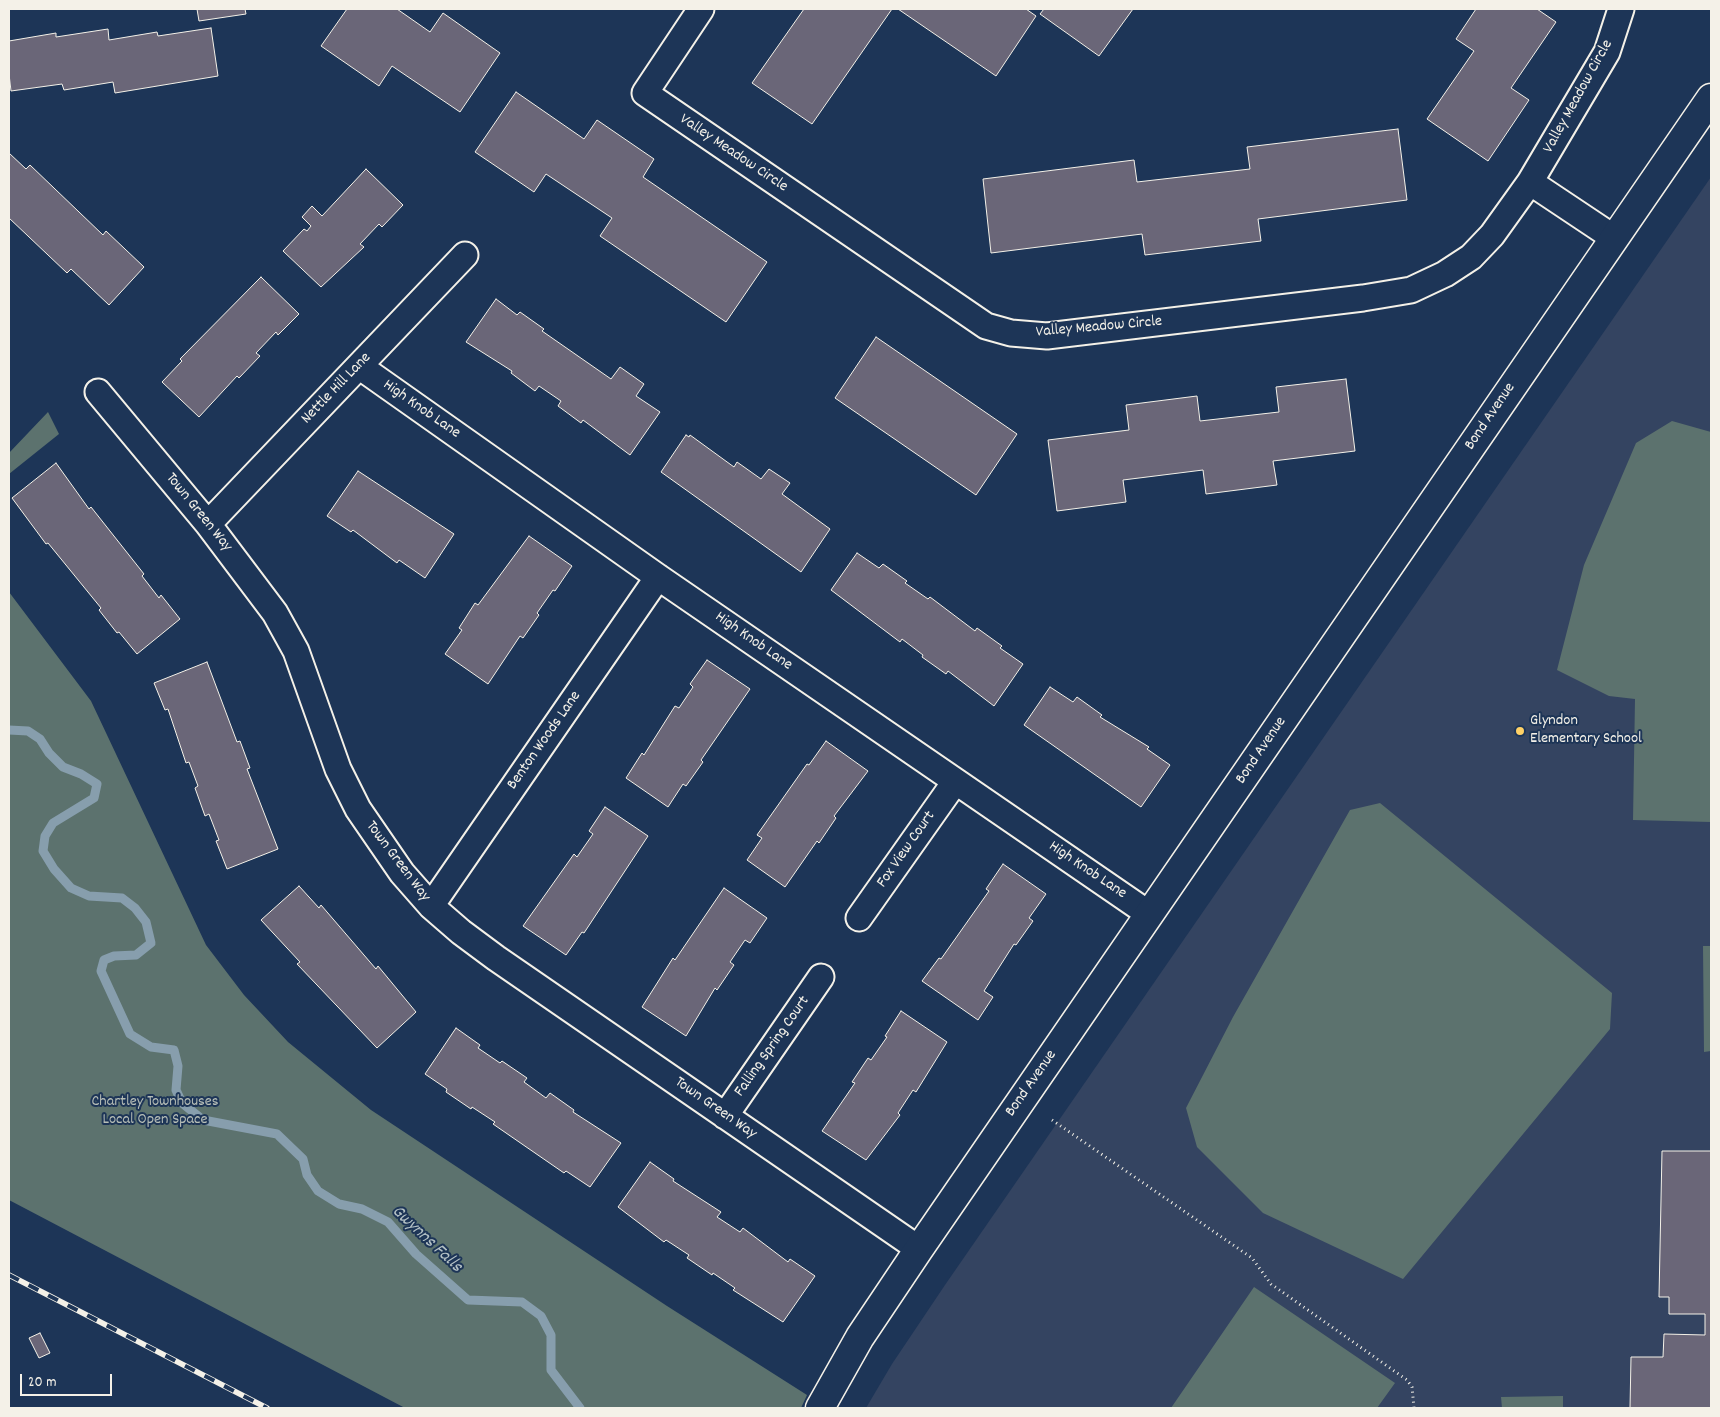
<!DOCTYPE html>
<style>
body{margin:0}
#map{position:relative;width:1720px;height:1417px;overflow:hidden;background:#1d3557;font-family:Dekko,sans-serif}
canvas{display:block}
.frame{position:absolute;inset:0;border:10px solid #f4f1e8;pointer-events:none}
.scale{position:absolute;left:20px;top:1374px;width:92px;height:22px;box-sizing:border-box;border:2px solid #f4f1e8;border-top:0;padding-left:6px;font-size:15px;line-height:18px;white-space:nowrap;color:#f4f1e8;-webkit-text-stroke:4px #1d3557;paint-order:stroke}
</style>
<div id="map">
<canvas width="1720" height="1417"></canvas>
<div class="frame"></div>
<div class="scale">20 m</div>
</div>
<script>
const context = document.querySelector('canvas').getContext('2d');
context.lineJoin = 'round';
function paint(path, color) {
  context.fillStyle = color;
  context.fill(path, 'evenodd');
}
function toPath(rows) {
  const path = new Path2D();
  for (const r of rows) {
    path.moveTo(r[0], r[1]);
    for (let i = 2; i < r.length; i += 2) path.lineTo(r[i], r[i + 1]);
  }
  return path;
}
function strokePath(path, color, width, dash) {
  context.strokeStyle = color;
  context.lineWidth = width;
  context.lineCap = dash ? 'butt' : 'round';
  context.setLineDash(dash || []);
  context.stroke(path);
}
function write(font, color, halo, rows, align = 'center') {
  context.font = font + ' Dekko,sans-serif';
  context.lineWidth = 4;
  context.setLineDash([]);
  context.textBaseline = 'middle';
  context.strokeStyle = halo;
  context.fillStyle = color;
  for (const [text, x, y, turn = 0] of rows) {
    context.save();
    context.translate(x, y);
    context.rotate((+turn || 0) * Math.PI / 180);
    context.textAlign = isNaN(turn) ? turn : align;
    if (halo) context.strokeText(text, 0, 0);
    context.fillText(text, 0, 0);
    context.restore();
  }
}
paint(toPath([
 [1711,177,1711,1408,866,1408,892,1364,945,1285]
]), '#344461');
paint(toPath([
 [48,412,59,434,9,474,9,453],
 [1672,421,1711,432,1711,822,1633,820,1635,699,1609,696,1557,670,1584,565,1636,443],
 [9,592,91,701,206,945,244,995,288,1042,371,1110,667,1306,807,1395,801,1408,405,1408,9,1200],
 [1380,803,1612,993,1610,1029,1403,1279,1263,1213,1197,1147,1186,1108,1233,1017,1350,810],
 [1703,946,1711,946,1711,1051,1704,1052],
 [1254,1287,1395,1383,1377,1408,1171,1408],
 [1563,1396,1563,1408,1502,1408,1501,1397]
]), '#5c726e');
strokePath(toPath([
 [9,730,28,731,40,739,49,753,63,767,81,774,97,784,94,798,53,823,45,836,43,851,54,869,71,888,89,896,122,898,135,908,146,922,151,943,136,955,114,956,104,960,101,971,130,1034,151,1047,174,1050,178,1066,176,1090,182,1103,203,1120,277,1134,303,1159,307,1175,318,1191,339,1204,362,1209,388,1222,416,1254,468,1300,522,1302,541,1316,551,1335,551,1370,580,1408]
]), '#879ead', 9);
const building = toPath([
 [197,9,245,9,246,14,199,21,197,9],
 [347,9,397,9,430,32,443,13,500,53,460,112,392,66,379,86,321,46,347,9],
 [804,9,892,9,812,124,752,83,804,9],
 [898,9,1026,9,1036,16,996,76,898,9],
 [1044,9,1133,9,1099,56,1040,14,1044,9],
 [1476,9,1537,9,1556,22,1511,88,1529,100,1488,161,1427,119,1474,51,1456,39,1476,9],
 [211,28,218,76,115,93,113,82,64,90,62,84,11,91,9,74,9,41,56,33,56,37,108,29,109,40,157,32,158,36,211,28],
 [516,92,584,139,597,120,654,159,643,177,767,262,726,322,600,236,612,218,546,174,534,192,475,152,516,92],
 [1398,129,1407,200,1258,219,1261,241,1145,255,1142,234,991,253,983,179,1134,160,1137,182,1250,169,1247,147,1398,129],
 [9,153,26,169,30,165,103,235,106,231,144,267,109,305,71,269,67,273,9,218,9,153],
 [366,169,403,205,382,227,379,224,360,244,364,247,321,287,283,251,304,229,307,231,311,226,302,217,312,206,322,216,366,169],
 [261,277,299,314,278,335,276,332,256,353,260,356,239,378,237,376,199,417,162,382,182,361,180,359,261,277],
 [496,299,517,315,520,312,544,329,542,331,611,379,620,367,644,384,636,396,660,412,630,455,583,420,581,423,558,406,561,401,539,386,535,391,511,373,512,371,466,342,496,299],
 [876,337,1017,434,976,495,835,398,876,337],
 [1346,379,1355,451,1273,461,1277,485,1206,494,1203,470,1123,480,1126,502,1057,511,1048,440,1129,430,1126,405,1197,396,1200,421,1279,412,1276,387,1346,379],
 [686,435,689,437,690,435,734,467,737,462,761,479,769,469,790,483,782,494,830,529,801,572,661,472,686,435],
 [56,463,89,509,91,507,144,574,142,576,159,598,161,595,180,619,137,654,119,632,117,633,99,610,101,608,48,543,46,544,12,498,56,463],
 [358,471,454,534,425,578,399,560,397,563,353,530,351,532,327,516,358,471],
 [529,536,572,566,555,591,553,590,537,613,539,615,523,638,520,636,488,684,445,654,462,630,459,628,475,603,478,605,529,536],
 [857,553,879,568,883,564,907,581,905,583,928,599,930,597,975,631,977,628,1002,646,1000,648,1023,664,994,706,948,671,946,674,922,657,923,655,902,639,900,642,831,590,857,553],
 [707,660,750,689,701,760,703,762,686,786,683,784,668,807,626,778,642,753,644,755,675,706,679,708,693,687,690,684,707,660],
 [207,662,237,742,240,741,250,768,247,769,278,849,227,869,216,841,219,840,209,814,205,816,195,788,198,786,189,762,186,763,168,709,165,710,154,683,207,662],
 [1050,687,1073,702,1077,697,1102,715,1100,717,1149,747,1147,749,1170,765,1141,807,1024,725,1050,687],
 [826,741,868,771,834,816,836,818,819,843,817,841,785,887,747,860,762,838,757,835,807,764,809,765,826,741],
 [605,807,648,836,584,933,582,932,566,955,523,926,574,854,577,857,593,834,589,831,605,807],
 [1003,864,1046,894,1029,918,1033,921,1016,945,1014,944,984,991,993,997,978,1020,922,981,939,958,941,959,989,891,986,889,1003,864],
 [299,886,319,908,321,905,376,969,378,966,416,1012,377,1048,297,964,300,962,261,920,299,886],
 [724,888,767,918,750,943,745,940,730,962,734,965,717,990,715,988,686,1036,642,1007,673,958,675,960,724,888],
 [901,1011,947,1042,916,1092,913,1090,898,1113,900,1115,866,1160,822,1131,855,1083,852,1082,868,1058,871,1060,887,1037,885,1036,901,1011],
 [456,1028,480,1045,478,1048,500,1063,502,1061,527,1078,524,1082,546,1098,550,1093,574,1110,573,1112,621,1143,590,1187,566,1171,564,1173,493,1124,495,1122,472,1107,471,1109,446,1092,447,1089,425,1074,456,1028],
 [1711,1131,1711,1408,1630,1408,1631,1357,1663,1357,1664,1334,1705,1335,1705,1314,1669,1314,1669,1297,1659,1297,1662,1151,1711,1151,1711,1131],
 [650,1162,674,1179,673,1181,721,1212,717,1217,740,1232,743,1228,788,1262,790,1259,815,1276,783,1322,733,1290,735,1288,713,1273,712,1275,687,1258,689,1255,666,1240,664,1242,618,1207,650,1162],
 [40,1333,50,1353,39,1358,29,1338,40,1333]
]);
paint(building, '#6a6678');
strokePath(building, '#f4f1e8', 1);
const minor = toPath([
 [701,9,645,93,986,326,1011,333,1047,336,1363,298,1411,290,1445,274,1471,257,1492,235,1530,182,1607,52,1621,9],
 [1530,182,1614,238],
 [359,366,658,577,1149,914],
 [98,392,208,524,275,613,296,651,338,769,358,809,402,873,431,906,461,932,496,958,919,1249],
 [208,524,465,255],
 [431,906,658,577],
 [859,918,955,782],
 [725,1116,821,977]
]);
const tertiary = toPath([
 [820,1408,860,1337,919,1249,1711,98]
]);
strokePath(minor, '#f4f1e8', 29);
strokePath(tertiary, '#f4f1e8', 31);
strokePath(toPath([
 [1052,1120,1252,1258,1271,1284,1407,1380,1412,1387,1414,1408]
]), '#f4f1e8', 3, [1, 4]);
strokePath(minor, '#1d3557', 25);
strokePath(tertiary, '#1d3557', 28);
const rail = toPath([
 [9,1275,267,1408]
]);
strokePath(rail, '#f4f1e8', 5.5);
strokePath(rail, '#1d3557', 4, [11]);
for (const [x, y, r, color] of [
 [1520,731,5,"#ffd166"]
]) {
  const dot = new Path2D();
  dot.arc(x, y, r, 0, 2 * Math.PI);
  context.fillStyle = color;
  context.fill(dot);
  strokePath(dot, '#1d3557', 2);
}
write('16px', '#f4f1e8', '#1d3557', [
 ["Valley Meadow Circle",1579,97,-61],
 ["Valley Meadow Circle",733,154,34],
 ["Valley Meadow Circle",1099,328,-5],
 ["Nettle Hill Lane",337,389,-46],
 ["High Knob Lane",421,410,35],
 ["Bond Avenue",1491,417,-56],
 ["Town Green Way",198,513,51],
 ["High Knob Lane",753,642,35],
 ["Benton Woods Lane",545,741,-55],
 ["Bond Avenue",1262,751,-56],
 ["Fox View Court",907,850,-55],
 ["Town Green Way",397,862,53],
 ["High Knob Lane",1087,871,34],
 ["Falling Spring Court",773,1047,-55],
 ["Bond Avenue",1032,1084,-55],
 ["Town Green Way",715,1109,35]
]);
write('16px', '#f4f1e8', '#1d3557', [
 ["Glyndon",1530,722],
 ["Elementary School",1530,740]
], 'left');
write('16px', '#b7beb7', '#1d3557', [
 ["Chartley Townhouses",155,1103],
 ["Local Open Space",155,1121]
]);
write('italic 18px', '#b4c1c5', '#1d3557', [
 ["Gwynns Falls",426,1240,43]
]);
</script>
